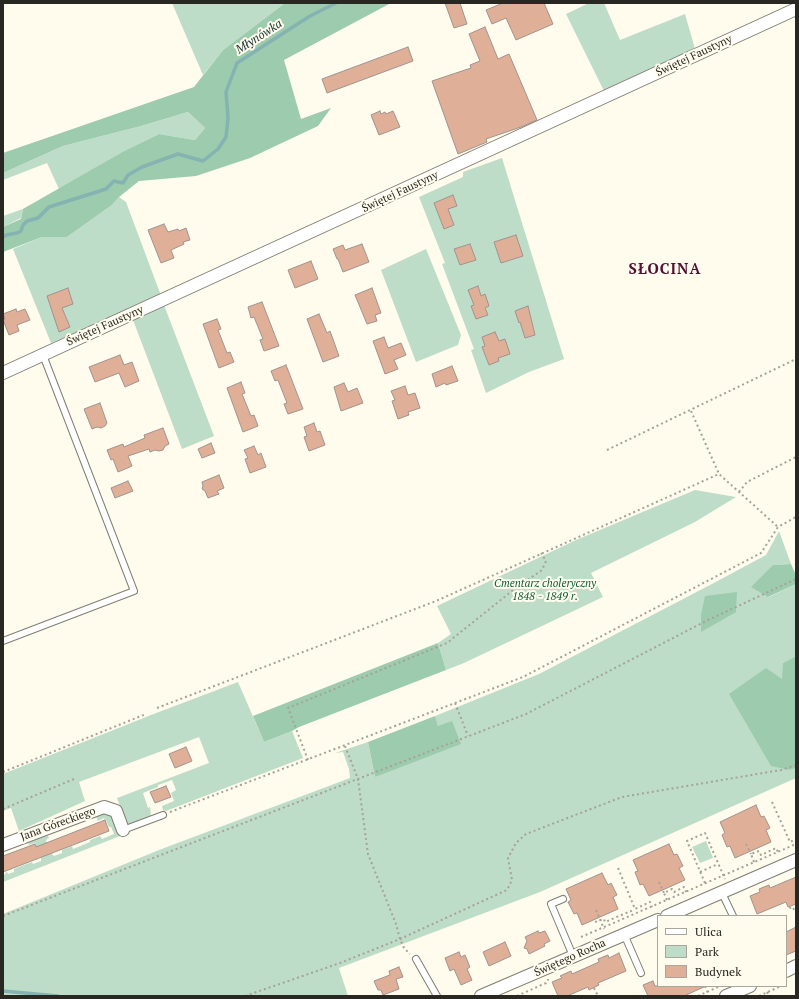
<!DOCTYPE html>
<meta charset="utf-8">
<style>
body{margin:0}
#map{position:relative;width:799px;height:999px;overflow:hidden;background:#fffbed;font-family:"PT Serif",serif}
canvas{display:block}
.frame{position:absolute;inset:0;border:4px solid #292722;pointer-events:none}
.legend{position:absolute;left:657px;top:915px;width:130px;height:72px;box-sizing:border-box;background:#fffbed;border:1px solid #a9a69c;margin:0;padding:5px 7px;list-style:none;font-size:12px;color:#292722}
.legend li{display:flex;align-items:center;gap:8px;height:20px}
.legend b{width:20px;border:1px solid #a9a69c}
</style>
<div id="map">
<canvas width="799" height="999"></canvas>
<div class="frame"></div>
<ul class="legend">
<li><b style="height:5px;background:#fff"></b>Ulica</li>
<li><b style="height:11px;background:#beddc8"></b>Park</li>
<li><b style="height:11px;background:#e0af98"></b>Budynek</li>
</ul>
</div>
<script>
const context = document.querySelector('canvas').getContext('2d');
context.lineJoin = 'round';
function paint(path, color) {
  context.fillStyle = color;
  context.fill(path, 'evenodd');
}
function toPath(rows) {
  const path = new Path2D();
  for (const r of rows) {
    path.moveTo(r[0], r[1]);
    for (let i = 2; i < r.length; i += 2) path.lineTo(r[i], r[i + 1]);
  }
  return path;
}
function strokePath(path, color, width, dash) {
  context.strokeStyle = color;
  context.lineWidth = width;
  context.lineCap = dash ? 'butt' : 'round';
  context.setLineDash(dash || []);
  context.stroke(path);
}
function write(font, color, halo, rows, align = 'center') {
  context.font = font + ' "PT Serif",serif';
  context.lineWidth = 4;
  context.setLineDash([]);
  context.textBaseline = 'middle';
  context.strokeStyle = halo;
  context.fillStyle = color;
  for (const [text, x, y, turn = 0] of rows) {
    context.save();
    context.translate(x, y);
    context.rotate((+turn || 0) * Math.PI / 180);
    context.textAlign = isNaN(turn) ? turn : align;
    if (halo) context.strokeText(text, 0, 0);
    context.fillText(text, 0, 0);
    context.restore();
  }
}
paint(toPath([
 [172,3,285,3,223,50,203,75],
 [589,3,604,3,620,40,685,14,695,49,604,91,566,14],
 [188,112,205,128,195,140,159,134,124,151,59,189,47,163,3,180,3,173,63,146,141,126],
 [502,158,564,359,529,372,486,393,471,350,474,349,442,264,445,263,419,197,463,177,463,172],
 [119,197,126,202,160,293,158,297,51,343,13,249,42,237,67,237,112,205],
 [23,209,21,218,3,227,3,216],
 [426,249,461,335,458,345,416,362,381,270],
 [164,305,214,436,182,449,133,320],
 [695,490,736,497,695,522,591,573,603,597,464,663,446,670,438,643,451,634,437,606,576,540],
 [779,531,791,564,773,565,769,597,796,584,796,656,783,663,790,770,796,768,796,778,540,892,339,968,348,996,3,996,3,914,159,850,350,778,349,769,343,752,335,753,368,742,375,777,438,727,435,716,539,674,710,585,766,555],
 [238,682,264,742,292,731,303,758,166,811,163,810,162,806,174,801,171,793,176,790,172,780,158,785,158,787,143,793,148,808,150,807,151,816,127,825,117,798,209,763,199,737,79,782,85,801,19,831,11,808,3,811,3,774,151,715],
 [101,811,112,816,120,836,3,882,3,875,6,874,5,873,7,872,8,874,14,872,14,869,24,865,32,862,33,864,41,861,41,858,35,843,29,845,27,840,47,834,49,838,47,839,46,841,52,854,54,856,62,853,62,850,72,846,73,849,90,842,90,840,100,836,102,839,114,834,111,827,109,827,106,820,104,818,98,821,95,814],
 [706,841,713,858,700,863,692,847]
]), '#beddc8');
paint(toPath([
 [285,3,391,3,284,60,301,119,331,108,318,126,250,158,196,176,139,181,119,197,112,205,67,237,42,237,3,252,3,227,21,219,23,209,124,151,159,134,195,140,205,128,188,112,141,126,63,146,3,173,3,153,194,87,223,50],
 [791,564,796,575,796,584,768,597,751,587,773,565],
 [737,592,736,612,701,632,701,615,705,596],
 [438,643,446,670,299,727,292,731,264,742,253,716],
 [796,656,796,768,790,770,771,766,729,694,766,668,782,679,783,663],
 [435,716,438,726,452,721,461,744,375,777,368,742]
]), '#9dcbad');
strokePath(toPath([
 [3,237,6,235,17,233,21,231,23,225,27,221,38,218,49,207,106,189,114,181,123,183,128,175,142,167,178,154,203,161,218,149,226,137,228,118,226,92,237,63,310,16,336,3],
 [3,991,58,996]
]), '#85b3b2', 3.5);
const building = toPath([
 [445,3,460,3,467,24,454,28,445,3],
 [503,3,544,3,553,24,516,40,506,18,492,24,486,10,503,3],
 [485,27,498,59,509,54,537,120,521,127,486,139,487,142,458,154,432,81,471,68,470,65,480,61,469,34,485,27],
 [408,47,413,61,327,93,322,79,408,47],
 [380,111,381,114,385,112,386,114,393,111,400,127,379,135,371,115,380,111],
 [453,195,457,206,448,209,454,225,444,229,434,203,453,195],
 [164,224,168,232,178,229,179,231,186,228,190,240,183,242,184,244,171,250,174,258,161,263,148,230,164,224],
 [516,235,523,256,501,263,494,242,516,235],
 [362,244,369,262,343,272,338,259,337,259,333,249,343,245,345,250,362,244],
 [470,244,476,260,460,265,454,249,470,244],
 [311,261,318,279,295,288,288,270,311,261],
 [478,286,481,296,485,294,489,306,485,308,488,315,476,319,471,306,474,305,468,290,478,286],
 [68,288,73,304,62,308,70,327,59,332,47,296,68,288],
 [372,288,381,313,375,315,377,321,367,324,355,295,372,288],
 [262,302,279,346,264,351,260,340,263,339,254,317,251,318,248,307,262,302],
 [528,306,535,335,525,338,520,322,519,323,515,311,528,306],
 [16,309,17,312,25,309,30,320,17,325,19,331,9,335,3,320,5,319,3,314,16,309],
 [319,314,327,333,330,331,339,356,323,362,307,319,319,314],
 [217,319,221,329,218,330,227,353,230,352,234,362,219,368,203,324,217,319],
 [495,332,499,341,505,339,510,354,498,358,499,361,489,365,482,347,485,346,482,337,495,332],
 [384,337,388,348,401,343,406,355,394,360,398,369,385,374,373,341,384,337],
 [120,355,124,365,132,362,139,381,125,387,119,373,95,382,89,367,120,355],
 [286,365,303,409,288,414,284,404,287,403,278,380,275,381,271,371,286,365],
 [452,366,458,381,446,385,445,383,436,387,432,374,452,366],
 [241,382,245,393,242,394,251,416,254,415,258,426,243,432,227,388,241,382],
 [344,383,348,392,357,388,363,403,341,411,334,387,344,383],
 [405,386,408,395,415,393,420,408,408,412,409,415,398,419,392,401,395,400,391,391,405,386],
 [100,403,107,423,105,426,101,428,97,427,92,429,84,409,100,403],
 [314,423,317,432,320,431,325,445,309,451,304,437,307,436,304,427,314,423],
 [163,428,169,444,165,446,163,450,159,451,155,450,150,452,149,449,128,456,132,466,118,472,113,459,111,460,107,450,123,444,124,447,145,438,144,435,163,428],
 [211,443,215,453,202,458,198,449,211,443],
 [254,446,258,455,261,453,266,467,250,473,245,459,248,458,244,450,254,446],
 [219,475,224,488,217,491,219,494,208,498,205,491,202,489,203,486,202,482,219,475],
 [128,481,133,491,115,498,111,488,128,481],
 [186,747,192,761,175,768,169,754,186,747],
 [166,786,171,797,155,803,150,792,166,786],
 [756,805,761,817,764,816,770,828,766,830,771,842,735,858,730,846,727,847,722,835,725,833,720,822,756,805],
 [105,820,109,831,3,872,3,856,35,844,36,847,105,820],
 [669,844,674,855,677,854,683,866,679,868,685,880,649,896,643,884,640,885,635,872,638,871,633,860,669,844],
 [602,873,608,885,611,883,617,895,613,897,618,909,582,925,577,913,574,914,568,902,571,900,566,889,602,873],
 [796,877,796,904,788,907,786,902,757,914,750,896,760,892,759,889,769,885,770,888,796,877],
 [796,927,796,951,786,955,786,932,796,927],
 [538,931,539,933,545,931,550,941,544,944,545,946,529,954,527,949,524,948,527,941,525,937,538,931],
 [505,942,511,956,489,966,483,952,505,942],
 [459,952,461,957,465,955,470,967,467,969,472,980,461,985,454,969,450,971,445,958,459,952],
 [619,953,626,971,598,983,599,985,589,990,588,987,567,996,558,996,552,982,562,978,560,976,571,971,572,974,599,962,598,959,608,955,609,958,619,953],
 [399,967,403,977,396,979,399,989,383,995,381,990,378,990,374,981,390,975,389,971,399,967],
 [653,981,655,986,706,986,684,996,648,996,643,985,653,981]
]);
paint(building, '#e0af98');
strokePath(building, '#a1938d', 1);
const lane = toPath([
 [3,641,134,591,43,355],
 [123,830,163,815],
 [722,893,733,916],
 [563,899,551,904,573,956],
 [624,934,641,973],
 [416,959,437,996]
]);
const street = toPath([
 [3,373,796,9],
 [3,845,104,807,116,811,123,830],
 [667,916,796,860],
 [786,971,796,966],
 [481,996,658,920],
 [726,996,750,986]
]);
strokePath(lane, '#807d71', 8);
strokePath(street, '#807d71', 14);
strokePath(toPath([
 [691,411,719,474,778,527],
 [607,450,796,359],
 [739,492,747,482,796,457],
 [455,703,468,736],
 [157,708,436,601,719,474],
 [345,746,358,779,368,854,396,924,400,939,404,948,410,954],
 [308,760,288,708,447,643,512,591,542,570,546,561,541,553],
 [3,772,146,714],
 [772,802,790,842,796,839],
 [3,809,74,779],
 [170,812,523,677,761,553,778,527,796,517],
 [746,844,751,854],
 [754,862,751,854,759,851,761,855,776,848,778,852],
 [618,868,635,909,650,902,652,907],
 [700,872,718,864],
 [659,882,664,893],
 [705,883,687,841,705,833,725,879],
 [667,900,664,893,672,889,674,892,684,887,686,892],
 [790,907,791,910,796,908],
 [596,910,604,929],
 [3,916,526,714,706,621,796,579],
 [595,922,604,919,605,922,631,911,633,915],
 [581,937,796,844],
 [705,986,709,996],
 [594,988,598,996],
 [767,992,769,996],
 [245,996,340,963,400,939,507,890,512,880,508,858,516,843,526,834,622,797,781,770,796,765],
 [517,996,546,983,548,981,548,979],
 [698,996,718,987],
 [759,996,781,986],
 [764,996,765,996]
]), '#a5a297', 2, [2, 3]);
strokePath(lane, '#fff', 6);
strokePath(street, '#fff', 12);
write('11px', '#292722', '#fffbed', [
 ["Świętej Faustyny",694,56,-25],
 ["Świętej Faustyny",400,192,-25],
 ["Świętej Faustyny",105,326,-24],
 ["Jana Góreckiego",58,824,-20],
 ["Świętego Rocha",570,958,-24]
]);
write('italic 11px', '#105d38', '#fffbed', [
 ["Cmentarz choleryczny",545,584],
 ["1848 - 1849 r.",545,597]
]);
write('italic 12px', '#153536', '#fffbed', [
 ["Młynówka",259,37,-33]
]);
context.letterSpacing = '1px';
write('bold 15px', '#501132', '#fffbed', [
 ["SŁOCINA",665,270]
]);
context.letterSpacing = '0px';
</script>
